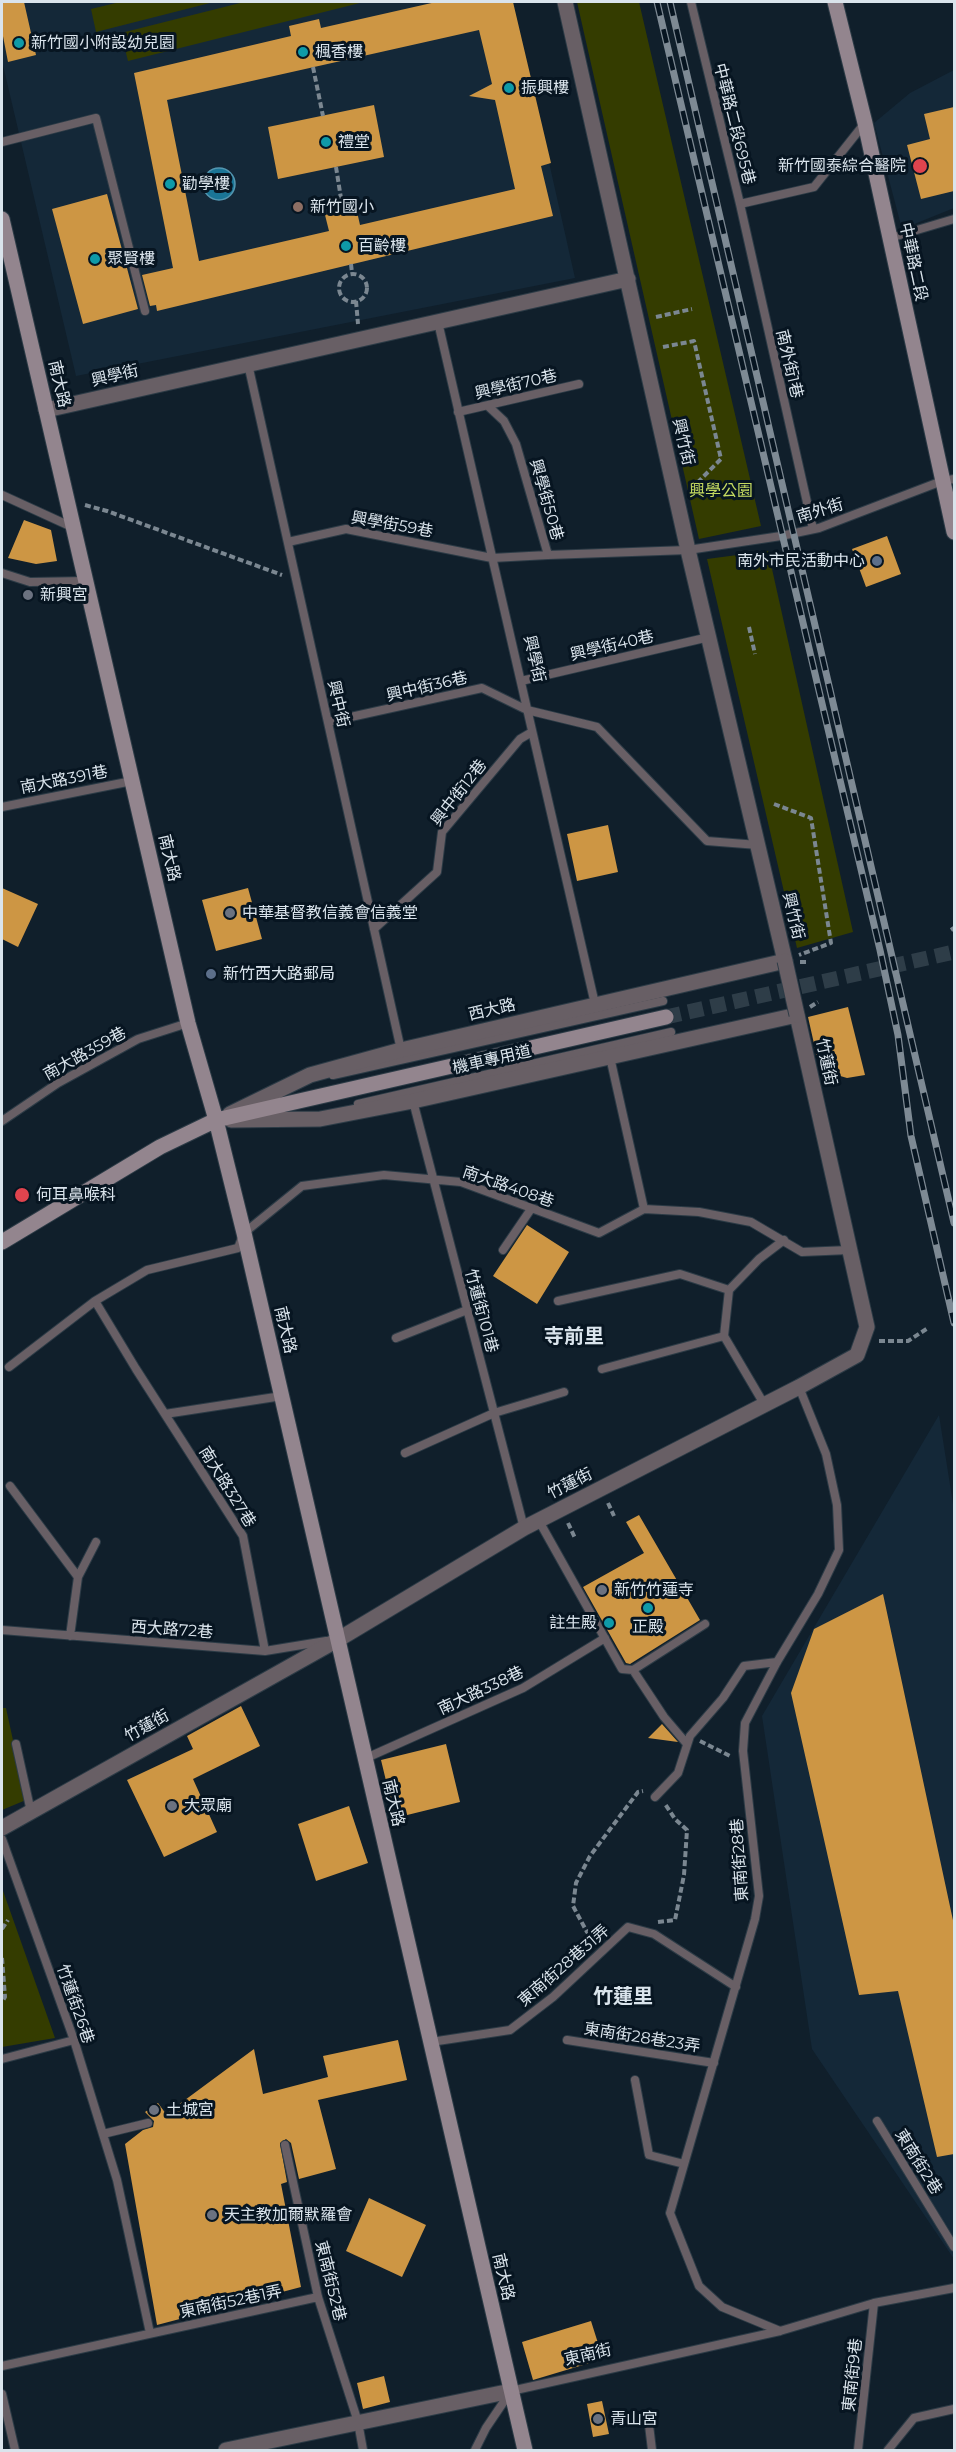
<!DOCTYPE html>
<meta charset="utf-8">
<style>
body{margin:0}
#map{position:relative;width:956px;height:2452px;overflow:hidden;background:#101f2b;font-family:Montserrat,sans-serif}
canvas{display:block}
.frame{position:absolute;inset:0;border:3px solid #dae4ec;pointer-events:none}
</style>
<div id="map">
<canvas width="956" height="2452"></canvas>
<div class="frame"></div>
</div>
<script>
const context = document.querySelector('canvas').getContext('2d');
context.lineJoin = 'round';
function paint(path, color) {
  context.fillStyle = color;
  context.fill(path, 'evenodd');
}
function toPath(rows) {
  const path = new Path2D();
  for (const r of rows) {
    if (r.length === 3) {
      path.moveTo(r[0] + r[2], r[1]);
      path.arc(r[0], r[1], r[2], 0, 2 * Math.PI);
      continue;
    }
    path.moveTo(r[0], r[1]);
    for (let i = 2; i < r.length; i += 2) path.lineTo(r[i], r[i + 1]);
  }
  return path;
}
function strokePath(path, color, width, dash) {
  context.strokeStyle = color;
  context.lineWidth = width;
  context.lineCap = dash ? 'butt' : 'round';
  context.setLineDash(dash || []);
  context.stroke(path);
}
function write(font, color, halo, rows, align = 'center') {
  context.font = font + ' Montserrat,"Noto Sans TC",sans-serif';
  context.lineWidth = 6;
  context.setLineDash([]);
  context.textBaseline = 'middle';
  context.strokeStyle = halo;
  context.fillStyle = color;
  for (const [text, x, y, turn = 0] of rows) {
    context.save();
    context.translate(x, y);
    context.rotate((+turn || 0) * Math.PI / 180);
    context.textAlign = isNaN(turn) ? turn : align;
    if (halo) context.strokeText(text, 0, 0);
    context.fillText(text, 0, 0);
    context.restore();
  }
}
paint(toPath([
 [2,2,513,2,575,278,76,376,2,61],
 [954,70,954,208,902,229,874,123,910,93],
 [939,1415,954,1510,954,2259,812,2049,762,1716]
]), '#142838');
paint(toPath([
 [120,2,214,2,96,32,91,9],
 [244,2,364,2,128,61,121,33],
 [577,2,639,2,761,526,699,539],
 [768,551,853,932,797,948,707,559],
 [2,1708,6,1708,26,1800,2,1810],
 [2,1888,55,2038,2,2047]
]), '#343c00');
const water = toPath([
 [219,184,16]
]);
paint(water, '#1a7596');
strokePath(water, '#5496b0', 1.5);
paint(toPath([
 [2,2,24,2,36,55,8,62,2,31],
 [436,2,513,2,551,163,541,166,553,216,157,311,156,305,150,306,142,275,173,268,134,73,291,36,289,26,319,19,321,28],
 [479,30,492,84,469,96,495,100,515,189,360,225,356,207,325,215,329,231,199,261,167,100],
 [374,105,384,157,278,179,268,127],
 [954,107,954,191,921,199,907,145,930,139,924,114],
 [107,194,138,309,83,324,52,209],
 [24,520,51,530,57,561,36,564,8,558],
 [887,536,901,574,866,587,852,549],
 [608,825,618,872,577,881,567,834],
 [2,888,38,904,18,947,2,939],
 [248,888,262,939,216,951,202,900],
 [848,1007,865,1075,847,1078,827,1072,817,1057,808,1017],
 [527,1225,569,1252,537,1304,493,1276],
 [639,1515,700,1620,630,1664,626,1663,583,1587,644,1553,626,1522],
 [883,1594,954,1925,954,2154,937,2157,898,1991,859,1995,791,1693,814,1629],
 [241,1706,260,1746,193,1779,217,1832,164,1857,127,1780,193,1749,187,1736],
 [662,1724,678,1742,648,1738],
 [446,1744,460,1802,395,1818,381,1760],
 [349,1806,368,1863,316,1881,298,1824],
 [398,2040,407,2080,318,2100,336,2169,299,2179,291,2143,286,2139,280,2143,287,2182,281,2184,301,2287,157,2325,125,2144,143,2130,153,2127,154,2121,145,2112,158,2103,166,2114,254,2049,263,2094,328,2077,323,2056],
 [369,2198,426,2225,402,2277,346,2251],
 [591,2321,603,2359,533,2380,522,2342],
 [384,2376,390,2402,363,2409,357,2383],
 [602,2401,609,2434,593,2437,587,2404]
]), '#cd9644');
strokePath(toPath([
 [666,1017,954,952]
]), '#2e3d48', 15, [15, 8]);
const lane = toPath([
 [691,2,740,204,813,529],
 [2,142,96,118,145,311],
 [740,204,814,187,864,124],
 [890,238,954,219],
 [438,322,595,1004],
 [248,364,401,1050],
 [458,412,579,384],
 [2,495,72,527],
 [288,542,346,529,492,558,548,555,516,444,504,421,488,406],
 [548,555,688,550,781,536,819,528,942,481,954,479],
 [2,573,30,582,86,581],
 [521,681,709,637],
 [328,722,482,688,527,710,597,727,707,841,758,845],
 [2,807,132,781],
 [374,929,437,872,442,832,520,739,532,732],
 [610,1057,644,1209],
 [333,1075,663,1001],
 [413,1101,524,1528],
 [358,1104,671,1032],
 [2,1121,58,1083,138,1039,188,1023],
 [503,1250,531,1209],
 [729,1290,724,1336,764,1404],
 [95,1301,136,1369,243,1536,265,1651],
 [558,1301,680,1274,729,1290,759,1259,784,1240],
 [396,1338,467,1310],
 [9,1367,95,1301,147,1270,238,1248,244,1233,302,1186,384,1175,461,1182,599,1233,644,1209,699,1212,751,1222,802,1252,849,1250],
 [602,1369,724,1336],
 [165,1414,282,1396],
 [405,1453,494,1413,564,1392],
 [10,1486,78,1577,70,1636],
 [539,1521,622,1669,633,1670,664,1717,687,1744],
 [78,1577,96,1542],
 [2,1630,265,1651,326,1641],
 [633,1670,705,1624],
 [16,1744,31,1812],
 [364,1759,523,1688,605,1638],
 [655,1797,678,1773,690,1736,723,1698,744,1666,777,1662],
 [2,1839,74,2040,117,2180,150,2333],
 [567,2040,714,2063],
 [431,2042,510,2030,553,1997,628,1927,654,1934,736,1987],
 [2,2059,74,2040],
 [635,2080,649,2155,684,2164],
 [877,2121,954,2247],
 [103,2134,148,2123],
 [285,2145,318,2297,358,2422,363,2450],
 [780,2331,722,2307,699,2286,670,2213,755,1919,759,1896,743,1751,745,1723,777,1662,818,1594,839,1550,837,1505,826,1454,799,1387],
 [2,2366,318,2297],
 [2,2394,15,2450],
 [649,2425,652,2450],
 [475,2450,486,2428,511,2391,780,2331,874,2303,954,2288],
 [858,2450,874,2303],
 [888,2450,914,2418,954,2409]
]);
const street = toPath([
 [46,410,628,279],
 [230,1114,310,1075,401,1050,785,961,688,550,565,2],
 [2,1828,339,1639,524,1528,799,1387,857,1355,867,1327,797,1015,413,1101,320,1119,231,1120],
 [226,2450,511,2391]
]);
const secondary = toPath([
 [835,2,865,123,954,532],
 [2,219,188,1023,216,1120,244,1233,525,2450],
 [2,1242,160,1147,216,1120,666,1017]
]);
strokePath(lane, '#2c3b46', 10);
strokePath(street, '#2c3b46', 17);
strokePath(secondary, '#2c3b46', 17);
strokePath(toPath([
 [313,67,323,116],
 [336,167,343,211],
 [351,264,352,273],
 [353,288,14],
 [356,301,358,324],
 [656,317,692,309],
 [663,347,694,341,721,459,697,483],
 [85,505,107,511,282,575],
 [749,627,755,654],
 [774,804,811,818,831,943,799,955],
 [951,930,954,928],
 [800,962,809,962],
 [810,1007,818,1002],
 [879,1341,908,1341,928,1328],
 [608,1503,614,1516],
 [568,1523,575,1538],
 [700,1741,730,1756],
 [658,1922,675,1920,684,1875,687,1830,675,1819,665,1804],
 [2,1929,8,1920],
 [597,1940,587,1932,573,1906,576,1883,590,1856,638,1792,643,1791],
 [2,1958,5,1997,2,2002]
]), '#7b8791', 4, [6, 3]);
strokePath(lane, '#685f65', 8);
strokePath(street, '#685f65', 15);
strokePath(secondary, '#93858e', 15);
const rail = toPath([
 [657,2,880,950,898,1035,911,1136,954,1323],
 [670,2,954,1223]
]);
strokePath(rail, '#7e8a94', 7);
strokePath(rail, '#071521', 4.5, [14]);
const streetBridge = toPath([
 [785,961,797,1015]
]);
strokePath(streetBridge, '#2c3b46', 17, []);
strokePath(streetBridge, '#685f65', 15);
for (const [x, y, r, color] of [
 [19,43,6,"#0f9aa8"],
 [303,52,6,"#0f9aa8"],
 [509,88,6,"#0f9aa8"],
 [326,142,6,"#0f9aa8"],
 [920,166,8,"#e0444e"],
 [170,184,6,"#0f9aa8"],
 [298,207,6,"#8d6e63"],
 [346,246,6,"#0f9aa8"],
 [95,259,6,"#0f9aa8"],
 [877,561,6,"#5c6f8a"],
 [28,595,6,"#6b7280"],
 [230,913,6,"#6b7280"],
 [211,974,6,"#5c6f8a"],
 [22,1195,8,"#e0444e"],
 [602,1590,6,"#6b7280"],
 [648,1608,6,"#0f9aa8"],
 [609,1623,6,"#0f9aa8"],
 [172,1806,6,"#6b7280"],
 [154,2110,6,"#6b7280"],
 [212,2215,6,"#6b7280"],
 [598,2419,6,"#6b7280"]
]) {
  const dot = new Path2D();
  dot.arc(x, y, r, 0, 2 * Math.PI);
  context.fillStyle = color;
  context.fill(dot);
  strokePath(dot, '#071521', 2);
}
write('16px', '#dae4ec', '#071521', [
 ["新竹國小附設幼兒園",31,43],
 ["楓香樓",315,52],
 ["振興樓",521,88],
 ["禮堂",338,142],
 ["新竹國泰綜合醫院",906,166,"right"],
 ["勸學樓",182,184],
 ["新竹國小",310,207],
 ["百齡樓",358,246],
 ["聚賢樓",107,259],
 ["南外市民活動中心",865,561,"right"],
 ["新興宮",40,595],
 ["中華基督教信義會信義堂",242,913],
 ["新竹西大路郵局",223,974],
 ["何耳鼻喉科",36,1195],
 ["新竹竹蓮寺",614,1590],
 ["註生殿",597,1623,"right"],
 ["正殿",648,1627,"center"],
 ["大眾廟",184,1806],
 ["土城宮",166,2110],
 ["天主教加爾默羅會",224,2215],
 ["青山宮",610,2419]
], 'left');
write('16px', '#dae4ec', '#071521', [
 ["中華路二段695巷",734,124,76],
 ["中華路二段",913,262,78],
 ["南外街1巷",789,364,77],
 ["興學街",115,376,-13],
 ["南大路",59,384,77],
 ["興學街70巷",516,385,-13],
 ["興竹街",683,442,77],
 ["興學街50巷",546,500,74],
 ["南外街",820,511,-17],
 ["興學街59巷",392,525,10],
 ["興學街40巷",612,646,-13],
 ["興學街",534,659,77],
 ["興中街36巷",427,687,-13],
 ["興中街",338,704,77],
 ["南大路391巷",64,780,-11],
 ["興中街12巷",459,793,-52],
 ["南大路",169,858,77],
 ["興竹街",793,916,77],
 ["西大路",492,1010,-13],
 ["南大路359巷",85,1054,-29],
 ["機車專用道",492,1060,-13],
 ["竹蓮街",826,1062,78],
 ["南大路408巷",508,1187,19],
 ["竹蓮街101巷",481,1311,75],
 ["南大路",285,1330,77],
 ["竹蓮街",570,1484,-27],
 ["南大路327巷",227,1487,58],
 ["西大路72巷",172,1630,4],
 ["南大路338巷",481,1691,-25],
 ["竹蓮街",147,1726,-29],
 ["南大路",393,1803,77],
 ["東南街28巷",740,1860,-94],
 ["東南街28巷31弄",564,1966,-41],
 ["竹蓮街26巷",75,2004,71],
 ["東南街28巷23弄",642,2038,9],
 ["東南街2巷",918,2162,58],
 ["南大路",503,2277,77],
 ["東南街52巷",330,2281,76],
 ["東南街52巷1弄",231,2302,-12],
 ["東南街",588,2355,-13],
 ["東南街9巷",853,2375,-84]
]);
write('16px', '#c5da60', '#071521', [
 ["興學公園",721,491]
]);
write('bold 20px', '#dae4ec', '#071521', [
 ["寺前里",574,1337],
 ["竹蓮里",623,1997]
]);
</script>
